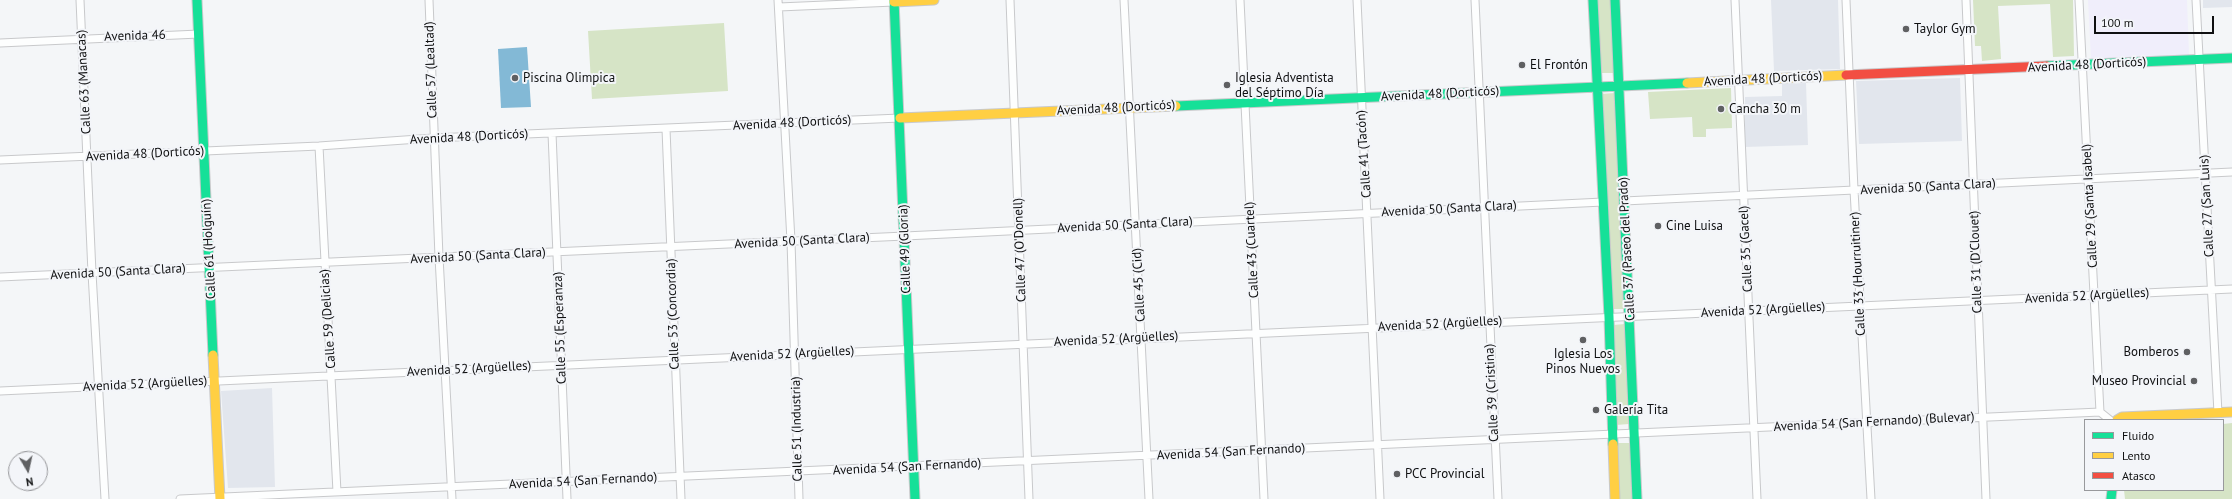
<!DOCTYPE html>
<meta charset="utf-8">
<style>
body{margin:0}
#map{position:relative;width:2232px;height:499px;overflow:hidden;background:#f4f6f8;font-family:"PT Sans",sans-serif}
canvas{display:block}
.legend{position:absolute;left:2084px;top:419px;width:140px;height:72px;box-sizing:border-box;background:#f3f5f9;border:1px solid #98999c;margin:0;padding:5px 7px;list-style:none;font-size:12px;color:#0f1011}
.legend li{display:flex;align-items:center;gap:8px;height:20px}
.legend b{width:20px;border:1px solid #98999c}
.north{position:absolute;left:8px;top:451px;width:40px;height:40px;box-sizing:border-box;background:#f3f5f9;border:1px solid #98999c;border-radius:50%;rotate:171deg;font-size:11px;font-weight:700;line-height:16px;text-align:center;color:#0f1011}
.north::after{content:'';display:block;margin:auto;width:14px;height:18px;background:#5f6062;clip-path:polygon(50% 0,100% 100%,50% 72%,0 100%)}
.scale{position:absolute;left:2094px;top:16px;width:120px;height:18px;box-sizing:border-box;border:2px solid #0f1011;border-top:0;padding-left:5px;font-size:12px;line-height:14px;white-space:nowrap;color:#0f1011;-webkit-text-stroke:3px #f3f5f9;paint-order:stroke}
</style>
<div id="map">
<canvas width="2232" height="499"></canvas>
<ul class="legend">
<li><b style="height:5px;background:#16e098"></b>Fluido</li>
<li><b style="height:5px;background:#ffcf43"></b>Lento</li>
<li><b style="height:5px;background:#f24e42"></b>Atasco</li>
</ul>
<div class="north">N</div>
<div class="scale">100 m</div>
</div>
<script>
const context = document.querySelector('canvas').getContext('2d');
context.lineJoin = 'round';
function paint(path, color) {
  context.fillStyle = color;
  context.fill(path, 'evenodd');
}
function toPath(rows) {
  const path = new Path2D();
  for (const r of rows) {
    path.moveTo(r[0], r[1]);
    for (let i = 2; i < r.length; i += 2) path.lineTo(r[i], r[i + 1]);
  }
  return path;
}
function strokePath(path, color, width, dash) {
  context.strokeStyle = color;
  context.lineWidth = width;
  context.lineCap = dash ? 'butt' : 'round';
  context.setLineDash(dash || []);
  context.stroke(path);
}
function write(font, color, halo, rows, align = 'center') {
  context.font = font + ' "PT Sans",sans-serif';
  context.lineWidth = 4;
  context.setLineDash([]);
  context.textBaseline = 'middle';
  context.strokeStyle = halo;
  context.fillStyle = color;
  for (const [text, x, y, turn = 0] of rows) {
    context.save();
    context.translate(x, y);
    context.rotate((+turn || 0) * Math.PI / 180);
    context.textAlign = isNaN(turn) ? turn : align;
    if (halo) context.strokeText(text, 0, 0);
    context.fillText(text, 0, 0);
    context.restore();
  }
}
paint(toPath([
 [2088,0,2187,0,2189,55,2091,59]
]), '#f0eefb');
paint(toPath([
 [1771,0,1838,0,1840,69,1774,71],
 [2203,0,2232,0,2232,7,2203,8],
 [1960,78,1962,141,1859,144,1856,81],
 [1806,83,1808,145,1745,147,1745,97,1782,96,1782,84],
 [272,388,275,487,228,488,221,391]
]), '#e2e6ed');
paint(toPath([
 [1597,0,1611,0,1614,73,1600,73],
 [1973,0,2073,0,2074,56,2053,57,2050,4,1998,6,2001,59,1982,61,1981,46,1975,46],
 [724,23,728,91,592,99,588,31],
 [1731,88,1732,128,1706,129,1706,137,1693,137,1692,117,1650,119,1648,92],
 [1615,93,1625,309,1612,309,1601,94],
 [1625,324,1629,424,1616,425,1613,325],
 [2232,423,2232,499,2125,499,2124,490,2223,490,2223,424],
 [1617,443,1631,443,1634,499,1620,499]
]), '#d6e4c6');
paint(toPath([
 [527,47,531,107,501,108,498,49]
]), '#83b9d6');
const street = toPath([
 [80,0,92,273,105,499],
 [429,0,439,257,452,499],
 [778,0,791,241,799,499],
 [1010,0,1029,499],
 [1124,0,1149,499],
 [1240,0,1264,499],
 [1357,0,1380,499],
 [1475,0,1498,499],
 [1735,0,1757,499],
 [1846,0,1854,190,1871,499],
 [1966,0,1986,499],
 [2079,0,2100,412],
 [2196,0,2218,413],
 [779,7,894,2],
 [0,43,199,34],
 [666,129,681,499],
 [552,133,567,499],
 [319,146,337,492],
 [0,160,319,146,433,138,900,118],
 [1624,201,2232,172],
 [0,277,905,236,1603,202],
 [0,391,2232,289],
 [180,499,2100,412,2110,420]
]);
const fast = toPath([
 [197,0,213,355],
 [894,0,915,499],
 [1593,0,1609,317,1613,444],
 [1615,0,1637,499],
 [2047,66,2232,58],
 [1176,106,1687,83],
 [2111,499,2112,490]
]);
const slow = toPath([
 [894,2,934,0],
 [1687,83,1846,75],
 [900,118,1176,106],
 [213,355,220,499],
 [2117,420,2122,417,2232,412],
 [1613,444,1615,499]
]);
const jam = toPath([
 [1846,75,2047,66]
]);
strokePath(street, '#c8c9cb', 9);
strokePath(fast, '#c8c9cb', 11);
strokePath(slow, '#c8c9cb', 11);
strokePath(jam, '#c8c9cb', 11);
strokePath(street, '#fdfefe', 7);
strokePath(fast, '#16e098', 9);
strokePath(slow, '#ffcf43', 9);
strokePath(jam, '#f24e42', 9);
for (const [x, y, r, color] of [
 [1906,29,4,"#5f6062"],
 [1522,65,4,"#5f6062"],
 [515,78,4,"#5f6062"],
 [1227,85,4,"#5f6062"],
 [1721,109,4,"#5f6062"],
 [1658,226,4,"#5f6062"],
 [1583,340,4,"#5f6062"],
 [2187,352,4,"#5f6062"],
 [2194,381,4,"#5f6062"],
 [1596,410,4,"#5f6062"],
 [1397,474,4,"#5f6062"]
]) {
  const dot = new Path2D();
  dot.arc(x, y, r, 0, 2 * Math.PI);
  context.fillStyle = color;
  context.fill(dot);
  strokePath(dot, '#f3f5f9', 1.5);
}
write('13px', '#0f1011', '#f3f5f9', [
 ["Taylor Gym",1914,29],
 ["El Frontón",1530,65],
 ["Piscina Olimpica",523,78],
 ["Iglesia Adventista",1235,78],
 ["del Séptimo Día",1235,93],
 ["Cancha 30 m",1729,109],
 ["Cine Luisa",1666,226],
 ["Bomberos",2179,352,"right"],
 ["Iglesia Los",1583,354,"center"],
 ["Pinos Nuevos",1583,369,"center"],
 ["Museo Provincial",2186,381,"right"],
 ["Galería Tita",1604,410],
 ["PCC Provincial",1405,474]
], 'left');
write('13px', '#0f1011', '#f3f5f9', [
 ["Avenida 46",135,36,-2],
 ["Avenida 48 (Dorticós)",2087,65,-3],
 ["Calle 57 (Lealtad)",431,70,-92],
 ["Avenida 48 (Dorticós)",1763,79,-3],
 ["Calle 63 (Manacas)",84,82,-93],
 ["Avenida 48 (Dorticós)",1440,94,-3],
 ["Avenida 48 (Dorticós)",1116,108,-3],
 ["Avenida 48 (Dorticós)",792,123,-3],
 ["Avenida 48 (Dorticós)",469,137,-3],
 ["Avenida 48 (Dorticós)",145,154,-3],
 ["Calle 41 (Tacón)",1364,154,-94],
 ["Avenida 50 (Santa Clara)",1928,187,-3],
 ["Calle 29 (Santa Isabel)",2090,206,-93],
 ["Calle 27 (San Luis)",2207,206,-93],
 ["Avenida 50 (Santa Clara)",1449,209,-3],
 ["Avenida 50 (Santa Clara)",1125,225,-3],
 ["Avenida 50 (Santa Clara)",802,241,-3],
 ["Calle 61 (Holguín)",209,249,-93],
 ["Calle 49 (Gloria)",905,249,-92],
 ["Calle 37 (Paseo del Prado)",1627,249,-93],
 ["Calle 35 (Gacel)",1746,249,-93],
 ["Calle 47 (O'Donell)",1020,250,-92],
 ["Calle 43 (Cuartel)",1252,250,-93],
 ["Avenida 50 (Santa Clara)",478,256,-3],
 ["Calle 31 (D'Clouet)",1976,262,-92],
 ["Avenida 50 (Santa Clara)",118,272,-3],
 ["Calle 33 (Hourruitiner)",1858,274,-93],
 ["Calle 45 (Cid)",1139,285,-93],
 ["Avenida 52 (Argüelles)",2087,296,-3],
 ["Avenida 52 (Argüelles)",1763,310,-3],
 ["Calle 53 (Concordia)",673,314,-92],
 ["Calle 59 (Delicias)",328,319,-94],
 ["Avenida 52 (Argüelles)",1440,324,-3],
 ["Calle 55 (Esperanza)",560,328,-92],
 ["Avenida 52 (Argüelles)",1116,339,-3],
 ["Avenida 52 (Argüelles)",792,354,-3],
 ["Avenida 52 (Argüelles)",469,369,-3],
 ["Avenida 52 (Argüelles)",145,384,-3],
 ["Calle 39 (Cristina)",1492,393,-93],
 ["Avenida 54 (San Fernando) (Bulevar)",1874,422,-3],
 ["Calle 51 (Industria)",797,429,-91],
 ["Avenida 54 (San Fernando)",1231,452,-3],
 ["Avenida 54 (San Fernando)",907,467,-3],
 ["Avenida 54 (San Fernando)",583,481,-3]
]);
</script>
